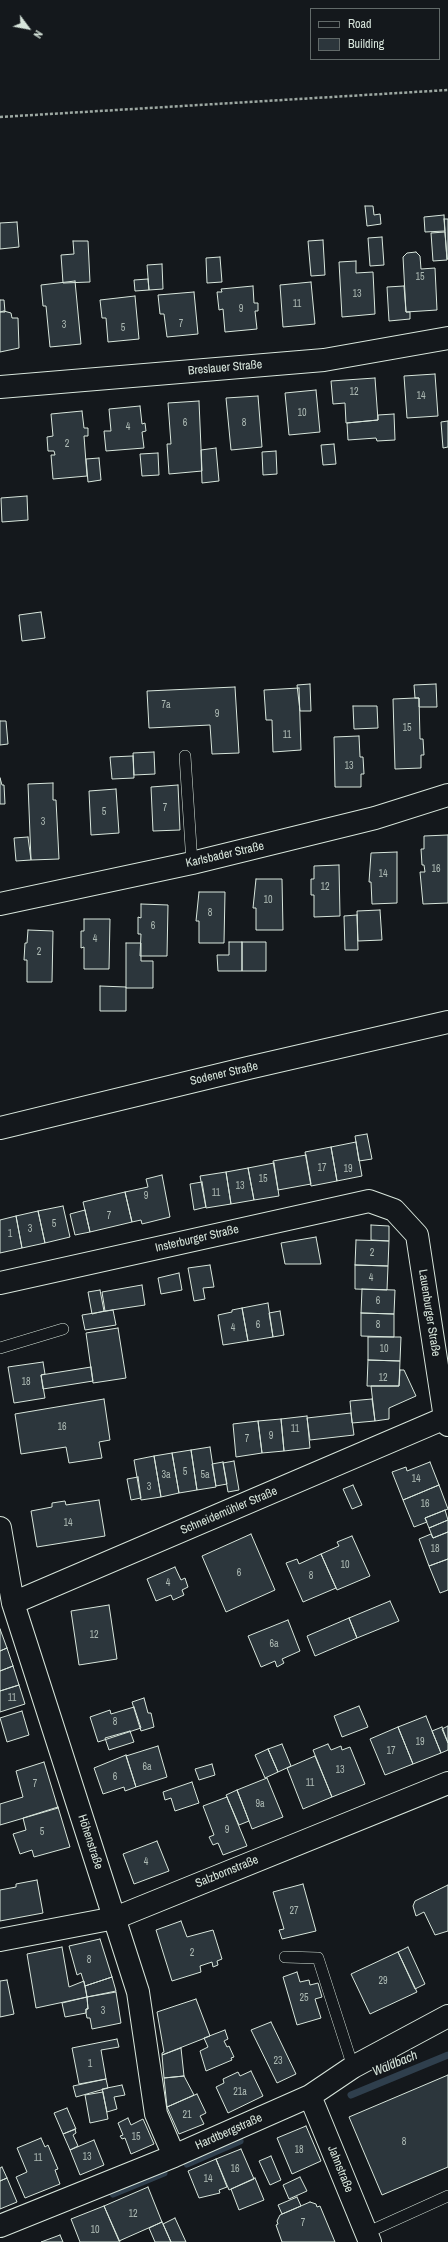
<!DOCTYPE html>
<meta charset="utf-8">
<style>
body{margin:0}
#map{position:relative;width:448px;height:2242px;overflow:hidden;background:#14181c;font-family:"Archivo Narrow",sans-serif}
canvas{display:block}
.legend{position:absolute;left:310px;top:8px;width:130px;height:52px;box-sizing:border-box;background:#14181c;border:1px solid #626a69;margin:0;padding:5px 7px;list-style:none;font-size:12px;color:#d8e6dc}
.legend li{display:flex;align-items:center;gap:8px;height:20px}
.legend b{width:20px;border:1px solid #626a69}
.north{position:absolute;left:8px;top:8px;width:40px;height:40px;-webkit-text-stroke:3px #14181c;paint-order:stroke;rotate:122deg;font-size:11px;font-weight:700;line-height:16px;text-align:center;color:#d8e6dc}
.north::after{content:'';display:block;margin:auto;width:14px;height:18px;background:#d8e6dc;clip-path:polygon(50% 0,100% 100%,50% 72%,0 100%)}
</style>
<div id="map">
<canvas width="448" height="2242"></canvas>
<ul class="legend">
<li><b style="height:5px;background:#14181c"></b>Road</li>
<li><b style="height:11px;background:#2c363c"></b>Building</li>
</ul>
<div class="north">N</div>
</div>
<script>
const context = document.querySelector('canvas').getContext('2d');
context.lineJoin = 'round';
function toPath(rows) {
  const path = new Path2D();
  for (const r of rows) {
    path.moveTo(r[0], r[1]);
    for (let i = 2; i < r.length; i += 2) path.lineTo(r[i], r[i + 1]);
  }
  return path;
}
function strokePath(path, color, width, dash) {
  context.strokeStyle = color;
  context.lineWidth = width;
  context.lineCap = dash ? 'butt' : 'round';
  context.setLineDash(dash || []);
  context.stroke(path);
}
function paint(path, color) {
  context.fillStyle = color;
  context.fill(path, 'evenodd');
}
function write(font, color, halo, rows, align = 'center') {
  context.font = font + ' "Archivo Narrow",sans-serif';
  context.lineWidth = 3;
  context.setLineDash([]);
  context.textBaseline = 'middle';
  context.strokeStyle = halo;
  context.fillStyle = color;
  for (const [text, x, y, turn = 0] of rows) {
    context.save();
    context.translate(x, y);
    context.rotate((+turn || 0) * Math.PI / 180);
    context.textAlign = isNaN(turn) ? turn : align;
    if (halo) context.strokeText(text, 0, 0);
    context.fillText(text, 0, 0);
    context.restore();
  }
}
strokePath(toPath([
 [351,2095,448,2055],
 [187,2164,240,2141],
 [113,2194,164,2173]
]), '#2f3f4d', 7);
const building = toPath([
 [365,206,373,206,374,215,380,214,381,224,367,226,365,206],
 [444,215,445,231,425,232,424,217,444,215],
 [444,219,448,219,448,259,447,259,444,219],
 [17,222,19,247,0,249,0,223,17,222],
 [445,232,447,260,433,261,431,233,445,232],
 [382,237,384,265,370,266,368,238,382,237],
 [323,240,325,275,311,276,308,241,323,240],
 [73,241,88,241,90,282,63,283,61,255,74,254,73,241],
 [416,252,420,256,421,269,435,268,437,310,406,312,403,257,407,253,416,252],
 [220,257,222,282,207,283,206,258,220,257],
 [356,261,356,273,373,272,375,314,342,317,339,262,356,261],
 [162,264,163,289,149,290,147,265,162,264],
 [148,279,149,290,135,291,134,280,148,279],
 [75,281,81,344,50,347,46,306,43,306,41,285,75,281],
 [311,282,315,324,283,327,280,285,311,282],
 [253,286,254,303,258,303,258,311,255,311,257,329,225,332,223,309,219,310,217,292,222,292,221,289,253,286],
 [404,286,406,312,410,312,410,319,389,321,387,287,404,286],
 [194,292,198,334,167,337,164,314,160,314,158,295,194,292],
 [135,296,139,339,108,342,106,318,102,318,100,300,135,296],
 [0,300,4,300,5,312,0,312,0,300],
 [4,311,11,313,12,318,18,318,19,348,0,352,0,312,4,311],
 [435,374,438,416,407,418,404,376,435,374],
 [375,378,378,420,346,423,345,403,333,404,331,381,375,378],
 [316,390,320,432,289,435,285,393,316,390],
 [258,396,262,447,231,450,226,398,258,396],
 [199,401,202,471,169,474,167,444,171,444,168,403,199,401],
 [140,406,142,424,145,423,146,431,142,432,144,448,106,451,104,431,111,431,109,409,140,406],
 [82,411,84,428,88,428,88,436,84,436,87,476,53,479,51,455,55,455,54,451,48,451,47,437,53,436,51,414,82,411],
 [394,414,395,440,377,441,376,438,348,440,347,423,378,420,378,415,394,414],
 [448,421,448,447,443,448,441,422,448,421],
 [334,444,336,464,323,465,321,445,334,444],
 [216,448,219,481,202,483,201,450,216,448],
 [276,451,277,474,263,475,262,452,276,451],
 [158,453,159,475,142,476,140,454,158,453],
 [99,458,101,480,88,482,86,459,99,458],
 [27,496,28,520,2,522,1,498,27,496],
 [41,612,45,638,22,641,19,615,41,612],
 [310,684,311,711,300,711,297,685,310,684],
 [436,684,437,707,419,707,419,698,415,698,414,685,436,684],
 [235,687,239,753,212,754,210,725,149,728,147,691,235,687],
 [299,688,301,750,273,752,272,720,266,720,264,690,299,688],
 [415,698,419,698,420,739,423,739,424,755,421,755,421,768,395,769,393,699,415,698],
 [353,706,377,706,378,728,354,729,353,706],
 [0,721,6,721,8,744,0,745,0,721],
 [359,736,360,757,363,757,364,774,361,774,361,787,335,787,334,737,359,736],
 [154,752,155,774,134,775,133,753,154,752],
 [133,756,134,778,112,779,110,757,133,756],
 [0,778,2,785,4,785,5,804,0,804,0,778],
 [53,783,53,800,56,800,59,859,31,860,28,784,53,783],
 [178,785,180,830,153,831,151,787,178,785],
 [116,789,119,833,91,835,89,791,116,789],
 [448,835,448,903,423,904,420,872,425,872,424,865,422,865,421,849,424,849,424,836,448,835],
 [28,837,31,860,16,861,14,838,28,837],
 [397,852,397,903,372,904,371,882,369,882,371,853,397,852],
 [339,865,340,916,314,917,314,895,311,895,311,879,314,879,314,866,339,865],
 [256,879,282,879,283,930,256,930,256,908,253,908,256,879],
 [199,892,225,892,224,943,199,943,199,921,196,921,199,892],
 [141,904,168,905,167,956,140,956,141,934,138,934,138,917,141,918,141,904],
 [380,910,382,940,358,941,357,911,380,910],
 [357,915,358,950,345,950,344,916,357,915],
 [84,919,110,919,109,969,84,969,84,947,81,948,81,931,84,931,84,919],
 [28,930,53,931,52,982,27,982,27,960,24,960,25,943,27,943,28,930],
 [229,942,242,942,242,971,218,971,217,955,229,955,229,942],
 [242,942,266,942,266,971,242,971,242,942],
 [126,943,141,943,141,961,153,961,153,988,126,988,126,943],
 [100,986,126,987,126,1011,100,1011,100,986],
 [367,1134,372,1159,359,1161,355,1136,367,1134],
 [356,1142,362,1176,337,1181,331,1147,356,1142],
 [331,1147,337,1181,311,1186,305,1152,331,1147],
 [306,1155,311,1184,278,1190,273,1161,306,1155],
 [274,1163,279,1196,254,1200,248,1168,274,1163],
 [248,1168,254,1200,231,1204,226,1172,248,1168],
 [226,1172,231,1204,206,1208,200,1176,226,1172],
 [162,1175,170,1217,142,1224,141,1220,132,1222,125,1192,148,1187,146,1179,162,1175],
 [202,1182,206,1207,194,1210,190,1184,202,1182],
 [125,1192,132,1222,90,1232,83,1202,125,1192],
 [63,1206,70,1237,45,1243,38,1211,63,1206],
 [85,1210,90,1232,75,1235,70,1214,85,1210],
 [38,1211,45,1243,22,1248,16,1216,38,1211],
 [16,1216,22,1248,0,1253,0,1220,16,1216],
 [371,1225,389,1226,389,1241,371,1240,371,1225],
 [316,1237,321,1264,285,1264,281,1243,316,1237],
 [356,1240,389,1241,388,1266,355,1265,356,1240],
 [210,1265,214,1287,203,1288,205,1299,194,1301,188,1268,210,1265],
 [355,1265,388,1266,387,1290,355,1289,355,1265],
 [179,1273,182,1290,161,1294,158,1278,179,1273],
 [142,1285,145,1305,105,1311,102,1292,142,1285],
 [362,1289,395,1290,394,1314,361,1313,362,1289],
 [100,1290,104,1311,92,1314,88,1292,100,1290],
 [268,1303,273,1337,248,1341,242,1308,268,1303],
 [242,1308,248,1341,223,1345,218,1315,232,1312,232,1310,242,1308],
 [113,1310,116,1325,85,1330,82,1315,113,1310],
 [280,1311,284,1335,273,1337,269,1313,280,1311],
 [361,1313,394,1314,394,1337,361,1336,361,1313],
 [118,1328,126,1378,93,1383,86,1333,118,1328],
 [368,1337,401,1337,400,1361,368,1360,368,1337],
 [368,1360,400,1361,399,1386,367,1386,368,1360],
 [43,1362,45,1374,41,1375,45,1398,14,1403,8,1367,43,1362],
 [91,1367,93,1381,43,1389,41,1375,91,1367],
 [400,1370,404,1370,416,1396,389,1408,389,1419,375,1421,371,1386,399,1386,400,1370],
 [104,1399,110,1440,99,1442,102,1458,69,1463,66,1447,21,1454,15,1414,104,1399],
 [372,1399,375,1421,352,1423,350,1401,372,1399],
 [351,1413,354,1435,310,1440,307,1418,351,1413],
 [307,1416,310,1448,284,1451,281,1419,307,1416],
 [281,1419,284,1451,262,1453,258,1421,281,1419],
 [258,1421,262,1453,236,1457,233,1424,258,1421],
 [210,1447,216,1487,197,1490,191,1450,210,1447],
 [191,1450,197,1490,179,1493,172,1453,191,1450],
 [172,1453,179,1493,161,1497,154,1456,172,1453],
 [154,1456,161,1497,141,1500,134,1460,154,1456],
 [234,1461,239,1490,228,1492,223,1463,234,1461],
 [223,1462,227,1484,216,1486,212,1464,223,1462],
 [430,1462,439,1485,403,1500,392,1472,406,1467,407,1471,430,1462],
 [138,1477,141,1498,131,1500,127,1479,138,1477],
 [353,1485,362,1505,352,1509,343,1489,353,1485],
 [439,1485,448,1509,425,1518,427,1522,414,1527,403,1500,439,1485],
 [99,1500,105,1536,37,1547,31,1511,52,1507,52,1503,65,1501,66,1505,99,1500],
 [445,1510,448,1520,429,1528,425,1518,445,1510],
 [448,1520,448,1532,433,1538,429,1528,448,1520],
 [448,1532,448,1559,429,1566,419,1539,431,1534,433,1538,448,1532],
 [251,1534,275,1590,226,1612,202,1556,251,1534],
 [352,1536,370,1576,337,1590,321,1554,339,1546,337,1542,352,1536],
 [321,1554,336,1588,303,1602,286,1563,297,1559,299,1564,321,1554],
 [448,1559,448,1590,440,1593,429,1566,448,1559],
 [175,1567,181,1580,185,1578,188,1587,182,1590,184,1595,173,1600,171,1595,156,1601,147,1579,175,1567],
 [390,1601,399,1621,357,1638,349,1618,390,1601],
 [109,1605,117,1659,79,1665,71,1611,109,1605],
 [349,1618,357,1638,315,1656,307,1636,349,1618],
 [288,1620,300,1651,282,1659,284,1663,277,1667,275,1661,261,1667,248,1636,288,1620],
 [0,1629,7,1648,0,1651,0,1629],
 [7,1648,13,1666,0,1671,0,1651,7,1648],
 [13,1666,19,1685,0,1691,0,1671,13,1666],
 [19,1685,25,1704,0,1712,0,1691,19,1685],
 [144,1698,148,1713,151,1713,154,1727,141,1731,132,1702,144,1698],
 [359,1706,368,1727,342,1737,334,1716,359,1706],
 [134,1707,141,1728,98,1742,90,1717,110,1710,111,1714,134,1707],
 [22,1711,29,1735,7,1742,0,1718,22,1711],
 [426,1716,441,1753,413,1764,398,1727,426,1716],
 [448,1726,448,1743,442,1729,448,1726],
 [398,1727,413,1764,385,1775,370,1739,398,1727],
 [442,1727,448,1743,448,1750,441,1753,432,1731,442,1727],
 [130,1731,134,1742,109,1750,105,1738,130,1731],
 [282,1744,291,1766,278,1772,268,1749,282,1744],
 [328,1744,331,1750,341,1746,342,1750,350,1747,365,1784,332,1797,313,1750,328,1744],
 [158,1746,167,1777,136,1787,126,1756,158,1746],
 [268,1749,278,1772,265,1778,255,1755,268,1749],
 [126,1755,136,1787,125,1791,124,1787,103,1794,94,1768,126,1755],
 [315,1756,332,1797,303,1809,287,1768,315,1756],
 [44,1762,58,1808,0,1825,0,1804,23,1797,16,1771,44,1762],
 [212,1764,215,1775,199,1780,195,1769,212,1764],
 [267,1778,283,1817,252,1829,237,1790,267,1778],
 [192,1782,199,1803,175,1811,171,1798,165,1800,163,1792,192,1782],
 [237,1790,249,1821,239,1825,226,1795,237,1790],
 [227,1797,247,1846,223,1855,218,1843,213,1845,209,1837,214,1835,203,1806,227,1797],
 [58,1807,70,1847,34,1857,32,1850,20,1854,13,1834,26,1830,23,1818,58,1807],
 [157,1841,169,1871,134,1884,123,1854,157,1841],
 [37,1880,43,1913,0,1921,0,1890,16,1887,16,1884,37,1880],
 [303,1884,316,1931,282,1939,279,1930,284,1929,273,1892,303,1884],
 [448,1885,448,1931,435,1935,424,1912,416,1916,413,1906,415,1901,448,1885],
 [181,1921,187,1937,213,1930,222,1959,217,1961,218,1965,213,1967,212,1962,200,1966,201,1972,172,1981,156,1930,181,1921],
 [100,1939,112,1977,85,1986,81,1973,77,1975,69,1946,100,1939],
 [62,1947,69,1987,84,1981,87,1997,36,2008,27,1954,62,1947],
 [408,1947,425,1984,415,1989,398,1952,408,1947],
 [398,1952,417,1992,370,2014,351,1974,398,1952],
 [297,1972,300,1982,309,1980,310,1985,318,1983,322,1997,315,1999,321,2018,297,2025,283,1977,297,1972],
 [112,1977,116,1991,87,1997,85,1986,112,1977],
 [7,1980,14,2014,0,2017,0,1981,7,1980],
 [116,1992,121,2023,92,2029,90,2018,87,2018,86,2013,86,2009,88,2009,87,1997,116,1992],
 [87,1997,88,2009,86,2009,86,2013,65,2017,62,2003,87,1997],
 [196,1999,210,2036,162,2055,162,2053,164,2052,157,2012,196,1999],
 [271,2022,296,2074,277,2083,251,2030,271,2022],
 [225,2030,228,2039,224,2041,227,2047,229,2046,234,2057,231,2058,232,2060,206,2071,200,2051,208,2047,204,2038,225,2030],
 [117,2039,119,2047,101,2050,106,2079,79,2084,72,2048,117,2039],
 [181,2048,184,2076,164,2078,162,2055,181,2048],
 [251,2071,263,2096,228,2113,216,2087,224,2083,223,2079,238,2072,240,2076,251,2071],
 [448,2075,448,2167,382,2195,349,2117,448,2075],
 [184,2076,194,2095,167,2107,164,2078,184,2076],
 [106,2079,108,2088,76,2097,73,2086,106,2079],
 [122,2085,125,2095,114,2097,117,2109,107,2112,102,2089,122,2085],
 [103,2092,108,2119,90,2123,85,2095,103,2092],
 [197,2094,206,2113,200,2116,204,2124,179,2134,167,2107,197,2094],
 [67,2108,76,2129,63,2134,54,2113,67,2108],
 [128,2118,131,2125,143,2119,154,2144,131,2154,125,2138,122,2139,120,2136,123,2135,118,2123,128,2118],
 [306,2126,321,2161,292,2174,277,2138,306,2126],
 [75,2129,76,2133,73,2135,78,2146,70,2150,63,2134,75,2129],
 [41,2138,45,2147,48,2145,58,2169,55,2170,60,2184,25,2198,16,2177,27,2172,17,2148,41,2138],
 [94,2140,104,2165,80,2175,70,2150,94,2140],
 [241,2149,254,2179,229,2190,216,2159,241,2149],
 [271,2156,281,2180,270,2185,259,2161,271,2156],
 [216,2159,227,2187,219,2190,220,2193,199,2198,188,2171,216,2159],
 [2,2167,7,2178,0,2181,0,2168,2,2167],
 [300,2177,307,2191,289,2199,283,2185,300,2177],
 [7,2178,17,2202,0,2209,0,2181,7,2178],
 [255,2178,264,2200,239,2210,231,2189,255,2178],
 [148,2187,162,2222,119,2241,104,2206,148,2187],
 [297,2197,301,2206,282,2214,278,2205,297,2197],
 [310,2202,316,2204,317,2207,320,2206,335,2242,282,2242,276,2225,278,2224,277,2221,280,2215,310,2202],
 [104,2206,120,2242,80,2242,71,2219,104,2206],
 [175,2218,186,2242,171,2242,163,2224,175,2218],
 [162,2222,163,2224,171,2242,155,2242,149,2228,162,2222],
 [60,2235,63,2242,41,2242,60,2235]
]);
paint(building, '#2c363c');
strokePath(building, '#d8e6dc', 1);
const lane = toPath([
 [185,756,192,863],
 [0,1348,63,1329],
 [285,1957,318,1958,353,2067],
 [366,2233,448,2196]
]);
const street = toPath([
 [0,387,324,360,448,338],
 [0,904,192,863,375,818,448,795],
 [0,1283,369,1201,394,1210,417,1235,445,1418,448,1425],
 [0,1528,13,1603,138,1992,156,2114,174,2156],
 [13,1603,445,1418],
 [0,1940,115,1918,448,1783],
 [310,2096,370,2242],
 [0,2226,174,2156,310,2096,353,2067,448,2016]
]);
const secondary = toPath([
 [0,1128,248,1068,448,1022]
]);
strokePath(lane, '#d8e6dc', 12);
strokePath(street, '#d8e6dc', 24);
strokePath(secondary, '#d8e6dc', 24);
strokePath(toPath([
 [0,117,448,90]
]), '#9da8a2', 2.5, [3, 2]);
strokePath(lane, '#14181c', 11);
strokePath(street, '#14181c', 22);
strokePath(secondary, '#14181c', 22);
write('10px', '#adbab4', null, [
 ["15",420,277],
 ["13",357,294],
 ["11",297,304],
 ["9",241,309],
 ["7",181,324],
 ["3",64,325],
 ["5",123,328],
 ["12",354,392],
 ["14",421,396],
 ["10",302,413],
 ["6",185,423],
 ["8",244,423],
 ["4",128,427],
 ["2",67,444],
 ["7a",166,705],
 ["9",217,714],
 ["15",407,728],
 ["11",287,735],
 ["13",349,766],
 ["7",165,808],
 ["5",104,812],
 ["3",43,822],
 ["16",436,869],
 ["14",383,874],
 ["12",325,887],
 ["10",268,900],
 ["8",210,913],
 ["6",153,926],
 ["4",95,939],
 ["2",39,952],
 ["17",322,1168],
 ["19",348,1169],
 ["15",263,1179],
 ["13",240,1186],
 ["11",216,1193],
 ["9",146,1196],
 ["7",109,1216],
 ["5",54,1224],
 ["3",30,1229],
 ["1",10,1234],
 ["2",372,1253],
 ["4",371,1278],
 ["6",378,1301],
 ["6",258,1325],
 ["8",378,1325],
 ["4",233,1328],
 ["10",384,1349],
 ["12",383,1378],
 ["18",26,1382],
 ["16",62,1427],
 ["11",295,1429],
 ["9",271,1436],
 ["7",247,1439],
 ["5",185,1472],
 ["3a",166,1475],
 ["5a",205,1475],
 ["14",416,1479],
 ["3",149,1487],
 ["16",425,1504],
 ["14",68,1523],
 ["18",435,1549],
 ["10",345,1565],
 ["6",239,1573],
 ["8",311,1576],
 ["4",168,1583],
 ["12",94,1635],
 ["6a",274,1644],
 ["11",12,1698],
 ["8",115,1722],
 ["19",420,1742],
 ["17",391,1751],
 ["6a",147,1767],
 ["13",340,1770],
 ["6",115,1777],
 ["11",310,1783],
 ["7",35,1784],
 ["9a",260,1804],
 ["9",227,1830],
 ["5",42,1832],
 ["4",146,1862],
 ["27",294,1911],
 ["2",192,1953],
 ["8",89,1960],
 ["29",383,1981],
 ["25",304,1998],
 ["3",103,2011],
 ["23",278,2061],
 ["1",90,2064],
 ["21a",240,2092],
 ["21",187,2115],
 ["15",136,2137],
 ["8",404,2142],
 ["18",299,2150],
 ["13",87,2157],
 ["11",38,2158],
 ["16",235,2169],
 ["14",208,2179],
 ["12",133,2214],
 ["7",303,2223],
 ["10",95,2230]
]);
write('12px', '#d8e6dc', '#14181c', [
 ["Breslauer Straße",225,368,-5],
 ["Karlsbader Straße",225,855,-13],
 ["Sodener Straße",224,1074,-13],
 ["Insterburger Straße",197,1239,-13],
 ["Lauenburger Straße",429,1313,81],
 ["Schneidemühler Straße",229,1511,-23],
 ["Höhenstraße",90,1842,72],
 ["Salzbornstraße",227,1872,-22],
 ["Hardtbergstraße",229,2132,-24],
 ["Jahnstraße",340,2169,68]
]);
write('italic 13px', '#d8e6dc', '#14181c', [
 ["Waldbach",395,2064,-22]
]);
</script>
